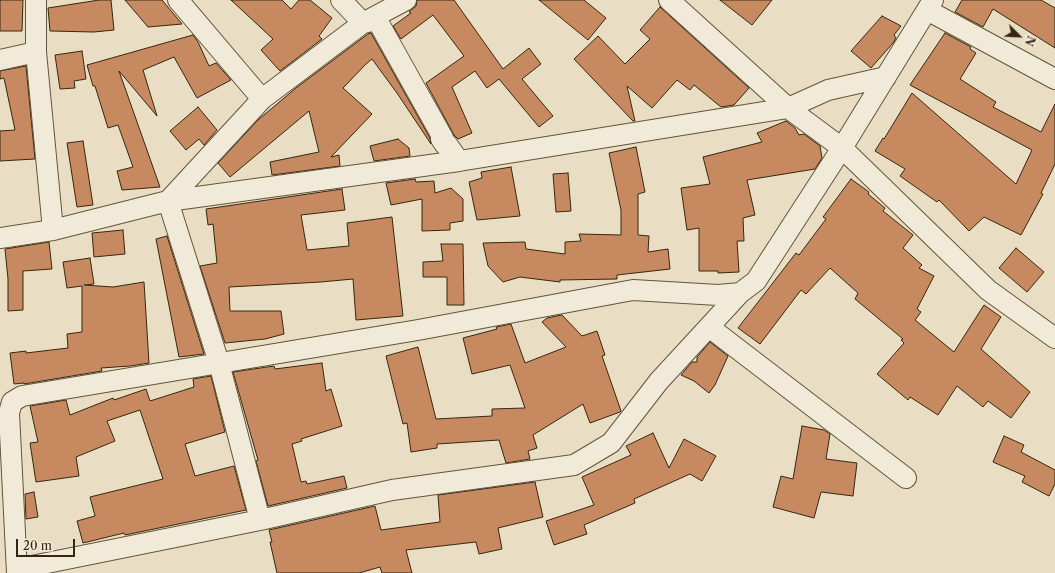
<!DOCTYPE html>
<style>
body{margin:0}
#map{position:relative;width:1055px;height:573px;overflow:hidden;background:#e9dec4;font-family:"Libre Caslon Text",serif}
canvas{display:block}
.north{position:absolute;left:999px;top:16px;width:40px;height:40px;-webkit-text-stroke:3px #f1ead9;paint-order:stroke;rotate:114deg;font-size:11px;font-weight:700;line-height:16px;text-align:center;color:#36260f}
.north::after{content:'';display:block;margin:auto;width:14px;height:18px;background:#36260f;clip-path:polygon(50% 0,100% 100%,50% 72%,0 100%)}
.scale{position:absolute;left:16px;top:539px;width:59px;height:18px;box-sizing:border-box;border:2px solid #36260f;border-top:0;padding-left:5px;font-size:12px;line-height:14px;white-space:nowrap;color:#36260f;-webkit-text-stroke:3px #f1ead9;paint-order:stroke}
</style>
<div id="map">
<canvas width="1055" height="573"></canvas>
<div class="north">N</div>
<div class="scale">20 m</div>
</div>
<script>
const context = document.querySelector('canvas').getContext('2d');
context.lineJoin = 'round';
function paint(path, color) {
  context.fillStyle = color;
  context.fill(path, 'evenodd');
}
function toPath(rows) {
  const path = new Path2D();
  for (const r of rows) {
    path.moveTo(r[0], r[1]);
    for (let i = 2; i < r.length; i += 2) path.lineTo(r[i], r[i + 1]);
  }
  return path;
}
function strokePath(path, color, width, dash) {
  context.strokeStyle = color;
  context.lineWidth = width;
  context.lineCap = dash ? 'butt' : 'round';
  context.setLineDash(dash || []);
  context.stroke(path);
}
const building = toPath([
 [0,0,23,0,22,31,0,31,0,0],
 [99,0,111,0,114,30,94,32,50,31,48,8,99,0],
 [125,0,162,0,182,24,148,27,125,0],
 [231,0,282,0,291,9,299,0,310,0,332,18,319,36,322,39,280,71,261,50,273,39,231,0],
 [417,0,454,0,503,69,529,48,541,64,522,79,553,116,539,127,499,79,487,88,475,71,452,87,472,133,458,139,454,135,426,83,464,56,433,15,401,39,393,26,411,13,409,12,416,6,417,0],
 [539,0,584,0,606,18,588,40,539,0],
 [720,0,772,0,752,25,720,0],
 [962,0,1041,0,1055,8,1055,48,993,9,983,27,955,12,962,0],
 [660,7,749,88,734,105,721,107,694,85,690,90,677,80,652,108,627,86,635,121,633,121,574,59,598,36,625,64,650,39,640,30,660,7],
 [882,16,901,26,894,35,896,38,893,43,871,68,851,51,882,16],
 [371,33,430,138,431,144,397,93,372,59,366,64,343,88,372,114,331,157,339,155,340,166,272,175,270,162,319,152,309,111,230,177,218,163,258,120,296,88,368,34,371,33],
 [945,33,971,47,970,49,976,53,960,79,996,102,993,107,1041,132,1055,104,1055,164,1041,193,1043,194,1021,235,984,217,969,231,939,200,937,202,900,176,905,169,875,151,883,138,884,139,912,93,1016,184,1032,150,910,85,945,33],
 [193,35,198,42,209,66,216,63,231,80,197,98,174,57,143,70,157,116,119,71,160,187,122,190,117,171,133,167,118,125,108,128,95,86,93,86,87,65,193,35],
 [82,51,86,79,74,81,75,88,60,89,55,55,82,51],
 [26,66,35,159,0,161,0,131,15,130,4,78,0,79,0,71,26,66],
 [198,107,217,130,204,145,199,139,186,150,170,131,198,107],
 [786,121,795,128,799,135,804,134,820,146,822,158,815,169,747,180,755,215,743,218,744,241,737,241,739,272,718,273,718,271,699,271,699,228,687,230,681,188,710,184,703,157,762,142,757,133,786,121],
 [398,139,409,148,410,156,374,161,370,146,398,139],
 [83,141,93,205,77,207,67,143,83,141],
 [636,147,645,192,638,194,638,235,649,236,648,252,668,249,670,269,617,275,617,279,560,280,560,282,520,277,503,282,488,266,483,243,525,242,526,249,565,254,565,242,581,241,579,234,621,235,621,210,609,153,636,147],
 [511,167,520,216,477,220,469,182,482,178,481,172,511,167],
 [568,173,571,211,556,212,553,174,568,173],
 [415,179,416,182,434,181,435,193,451,188,463,199,463,221,450,223,450,230,422,231,422,199,391,205,386,183,415,179],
 [851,179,869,192,868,194,885,208,883,211,913,235,903,248,922,265,919,268,934,276,917,309,921,312,915,320,954,352,984,305,1001,317,981,349,1030,392,1011,418,988,401,983,407,957,386,938,415,910,397,908,400,877,374,904,343,901,340,903,339,855,299,858,293,830,268,806,294,801,290,760,344,738,328,796,253,799,255,826,219,823,217,851,179],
 [342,189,345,210,301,215,307,250,349,246,347,223,392,217,403,316,356,320,353,279,321,282,229,287,230,311,281,311,284,334,265,339,225,343,200,266,217,263,213,224,208,225,206,209,342,189],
 [123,230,125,254,94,257,92,233,123,230],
 [167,236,204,354,179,357,156,239,167,236],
 [49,242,52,269,23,271,23,310,8,311,8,279,5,249,49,242],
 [441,244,463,244,464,305,447,305,447,277,423,277,423,262,443,261,441,244],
 [1016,248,1044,272,1027,292,999,268,1016,248],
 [90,258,94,284,84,285,113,287,144,282,149,363,130,366,101,368,102,371,24,384,24,383,14,384,10,353,26,351,26,353,68,348,67,334,82,332,82,286,67,288,63,262,90,258],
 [562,315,582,336,597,331,605,355,602,356,621,411,620,412,590,423,583,404,533,435,537,448,528,451,530,459,506,463,499,440,437,444,437,448,411,452,407,423,403,424,386,356,418,347,436,419,492,416,492,409,525,408,510,365,472,374,463,338,497,329,496,327,511,324,525,363,566,347,542,322,547,318,562,315],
 [710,342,728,356,715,385,709,393,694,381,681,375,692,362,697,362,697,357,710,342],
 [322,363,326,391,331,389,342,426,301,439,302,441,292,444,301,482,306,481,307,484,344,476,347,488,268,506,256,461,258,460,233,372,274,366,275,369,322,363],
 [211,376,225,432,185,444,195,476,234,466,246,510,125,535,124,533,83,543,77,521,95,516,90,497,163,479,140,410,107,421,115,441,76,457,79,476,36,482,30,443,38,442,30,406,66,400,70,415,113,398,114,400,146,389,150,401,194,387,193,379,211,376],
 [802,426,824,430,830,434,826,459,857,463,853,496,821,492,814,518,773,507,781,476,793,479,802,426],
 [653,433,669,468,684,439,716,456,702,481,690,474,634,499,635,503,584,525,587,534,554,545,546,521,594,505,582,477,631,455,626,446,653,433],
 [1004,436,1024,445,1021,452,1055,470,1055,484,1049,496,1022,482,1025,476,993,462,1004,436],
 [535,482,543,517,498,528,502,549,479,554,476,542,406,550,412,573,382,573,380,567,359,573,277,573,270,542,272,542,269,530,375,506,381,530,440,522,438,495,535,482],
 [34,492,38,517,26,519,25,494,34,492]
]);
paint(building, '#c78a60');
strokePath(building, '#36260f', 1);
const street = toPath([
 [36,0,36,52,53,230],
 [178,0,262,99],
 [341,0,363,23,377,20,443,138,441,139,445,145,447,144,459,161],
 [669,0,788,108,842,148,988,290,1055,338],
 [927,10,1055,79],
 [0,60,36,52],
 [0,238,53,230,168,201,459,161,788,108,828,90,886,77],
 [709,327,906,478],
 [260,520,219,363,168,201,262,99,363,23,406,0],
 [17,569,260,520,392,490,574,465,611,443,659,381,740,293,756,281,842,148,933,0],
 [17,573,9,413,12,402,22,396,418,330,633,290,718,295,740,293]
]);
strokePath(street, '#63543c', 22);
strokePath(street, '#f1ead9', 20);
</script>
